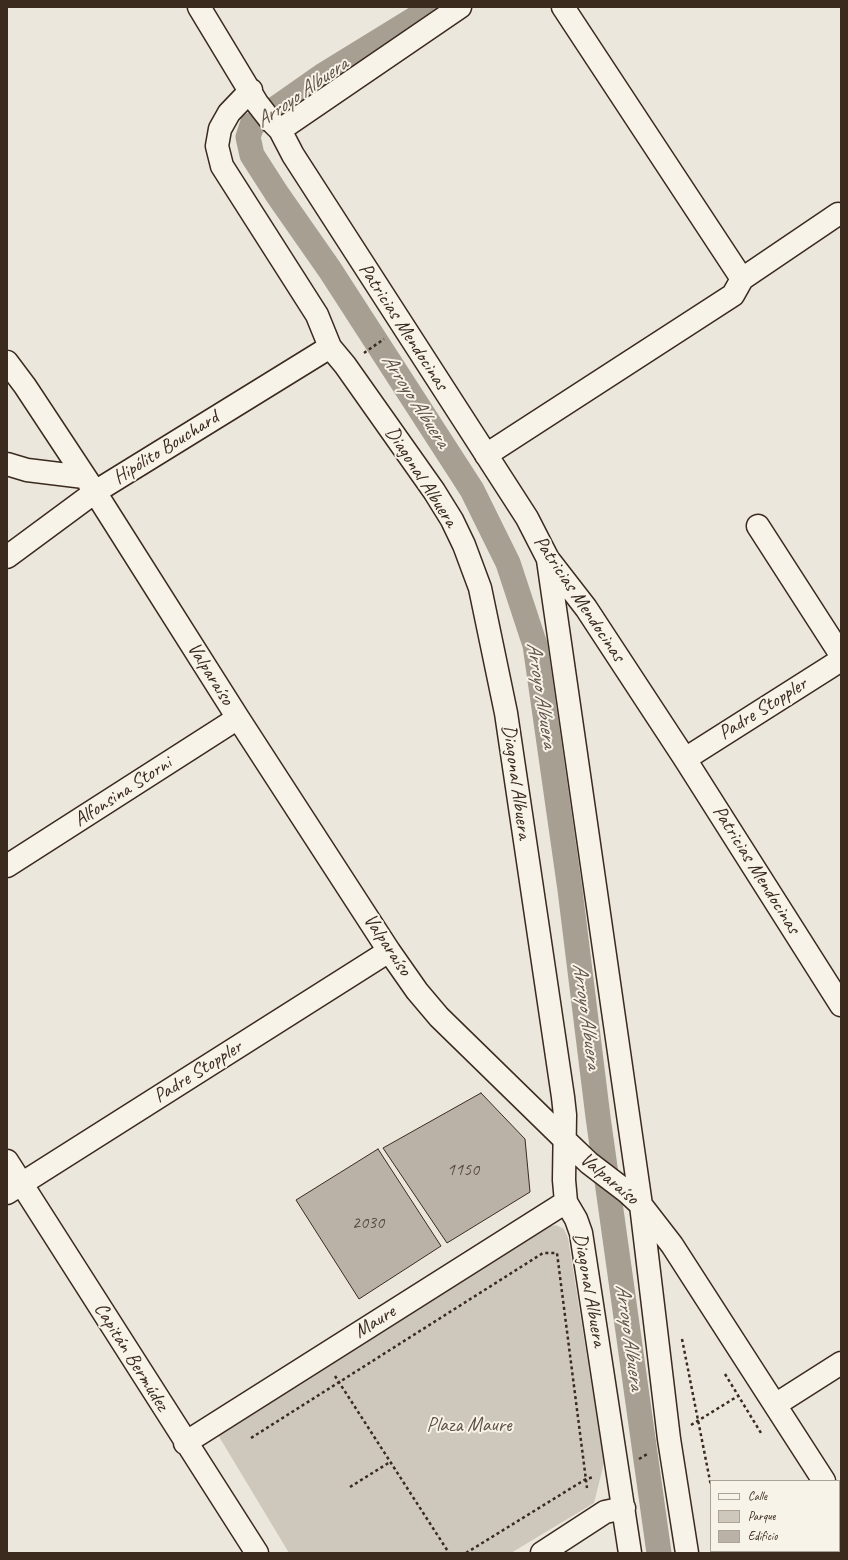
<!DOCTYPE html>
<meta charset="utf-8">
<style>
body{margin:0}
#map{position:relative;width:848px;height:1560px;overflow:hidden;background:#ece7dc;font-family:Caveat,sans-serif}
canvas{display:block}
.frame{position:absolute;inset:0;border:8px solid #3b2a1e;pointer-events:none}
.legend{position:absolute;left:710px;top:1480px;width:130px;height:72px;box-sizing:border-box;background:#f7f3e8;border:1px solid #aca397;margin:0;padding:5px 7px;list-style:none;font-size:12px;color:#3b2a1e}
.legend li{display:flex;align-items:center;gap:8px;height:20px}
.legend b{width:20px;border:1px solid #aca397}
</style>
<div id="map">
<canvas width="848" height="1560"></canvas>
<div class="frame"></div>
<ul class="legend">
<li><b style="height:5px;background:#f7f3e8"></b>Calle</li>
<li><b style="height:11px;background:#cec8bc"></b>Parque</li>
<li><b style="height:11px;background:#bab2a7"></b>Edificio</li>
</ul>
</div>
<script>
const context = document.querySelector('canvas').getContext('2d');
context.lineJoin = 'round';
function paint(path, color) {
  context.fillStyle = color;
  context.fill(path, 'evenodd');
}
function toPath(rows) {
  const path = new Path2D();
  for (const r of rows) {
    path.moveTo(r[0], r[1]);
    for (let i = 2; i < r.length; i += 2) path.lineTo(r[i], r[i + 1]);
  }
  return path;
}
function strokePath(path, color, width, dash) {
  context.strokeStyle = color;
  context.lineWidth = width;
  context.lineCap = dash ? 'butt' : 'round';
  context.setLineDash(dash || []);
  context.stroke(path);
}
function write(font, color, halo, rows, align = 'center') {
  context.font = font + ' Caveat,sans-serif';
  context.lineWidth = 4;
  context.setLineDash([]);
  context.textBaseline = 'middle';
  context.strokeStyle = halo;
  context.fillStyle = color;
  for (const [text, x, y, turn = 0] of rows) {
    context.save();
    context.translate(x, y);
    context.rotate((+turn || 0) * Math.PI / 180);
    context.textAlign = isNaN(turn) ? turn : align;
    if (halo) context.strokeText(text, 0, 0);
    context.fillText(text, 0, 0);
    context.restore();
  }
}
paint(toPath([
 [556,1225,564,1229,568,1238,604,1463,594,1503,511,1553,289,1553,218,1435,547,1227]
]), '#cec8bc');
strokePath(toPath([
 [434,7,322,76,252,125,248,137,252,155,277,194,330,270,472,490,508,563,535,645,570,890,598,1117,659,1553]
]), '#a89f93', 25);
const building = toPath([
 [481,1093,525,1139,530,1192,447,1243,383,1148,481,1093],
 [378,1149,441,1246,359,1299,296,1200,378,1149]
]);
paint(building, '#bab2a7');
strokePath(building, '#3b2a1e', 1);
const minor = toPath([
 [199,7,257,103,271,121,280,130,293,155,527,518,548,559,586,608,685,759,841,1005],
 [563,7,742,279],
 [251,90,229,113,220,129,217,146,222,166,317,315,330,347,345,365,434,491,452,520,464,545,480,588,506,713,563,1097,565,1115,564,1180,566,1202,576,1219,581,1233,630,1553],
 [280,130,460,7],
 [7,362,25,386,95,492,238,718,389,951,417,991,439,1017,565,1140,589,1163,627,1192,641,1205,672,1245,824,1481],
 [486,455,733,295,742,279,838,214],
 [7,464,27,470,84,477],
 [758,526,841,655],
 [7,557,95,492,330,347],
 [548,560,641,1205,669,1439,687,1553],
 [685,759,841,660],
 [7,866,238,718],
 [7,1161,257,1553],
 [7,1193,389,951],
 [775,1405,841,1363],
 [185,1443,566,1202],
 [839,1505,841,1508],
 [542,1553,605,1512,624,1508]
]);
strokePath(minor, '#3b2a1e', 25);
strokePath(toPath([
 [364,353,384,339],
 [682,1339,711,1486],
 [725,1374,761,1433],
 [335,1376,449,1553],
 [691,1425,738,1396],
 [251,1438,543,1253,557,1253,587,1488],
 [639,1459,649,1453],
 [350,1487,390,1462],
 [722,1551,723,1553],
 [466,1553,586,1479,594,1477]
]), '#3b2a1e', 2.5, [3, 3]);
strokePath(minor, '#f7f3e8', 22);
write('18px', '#5b4c40', null, [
 ["1150",463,1170],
 ["2030",368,1223]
]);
write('20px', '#3b2a1e', '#f7f3e8', [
 ["Patricias Mendocinas",403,327,57],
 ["Hipólito Bouchard",166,448,-32],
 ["Diagonal Albuera",421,477,57],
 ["Patricias Mendocinas",579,599,56],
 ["Valparaíso",210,674,58],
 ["Padre Stoppler",763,709,-32],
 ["Diagonal Albuera",516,782,82],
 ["Alfonsina Storni",123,792,-33],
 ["Patricias Mendocinas",756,870,58],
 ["Valparaíso",387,945,56],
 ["Padre Stoppler",198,1072,-32],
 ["Valparaíso",609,1179,40],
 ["Diagonal Albuera",589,1290,80],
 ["Maure",375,1322,-32],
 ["Capitán Bermúdez",131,1357,58]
]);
write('20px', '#605246', '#f7f3e8', [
 ["Plaza Maure",469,1426]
]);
write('italic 21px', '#615347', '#f7f3e8', [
 ["Arroyo Albuera",302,93,-35],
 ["Arroyo Albuera",415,401,57],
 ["Arroyo Albuera",541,695,81],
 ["Arroyo Albuera",586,1016,82],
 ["Arroyo Albuera",629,1337,82]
]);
</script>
